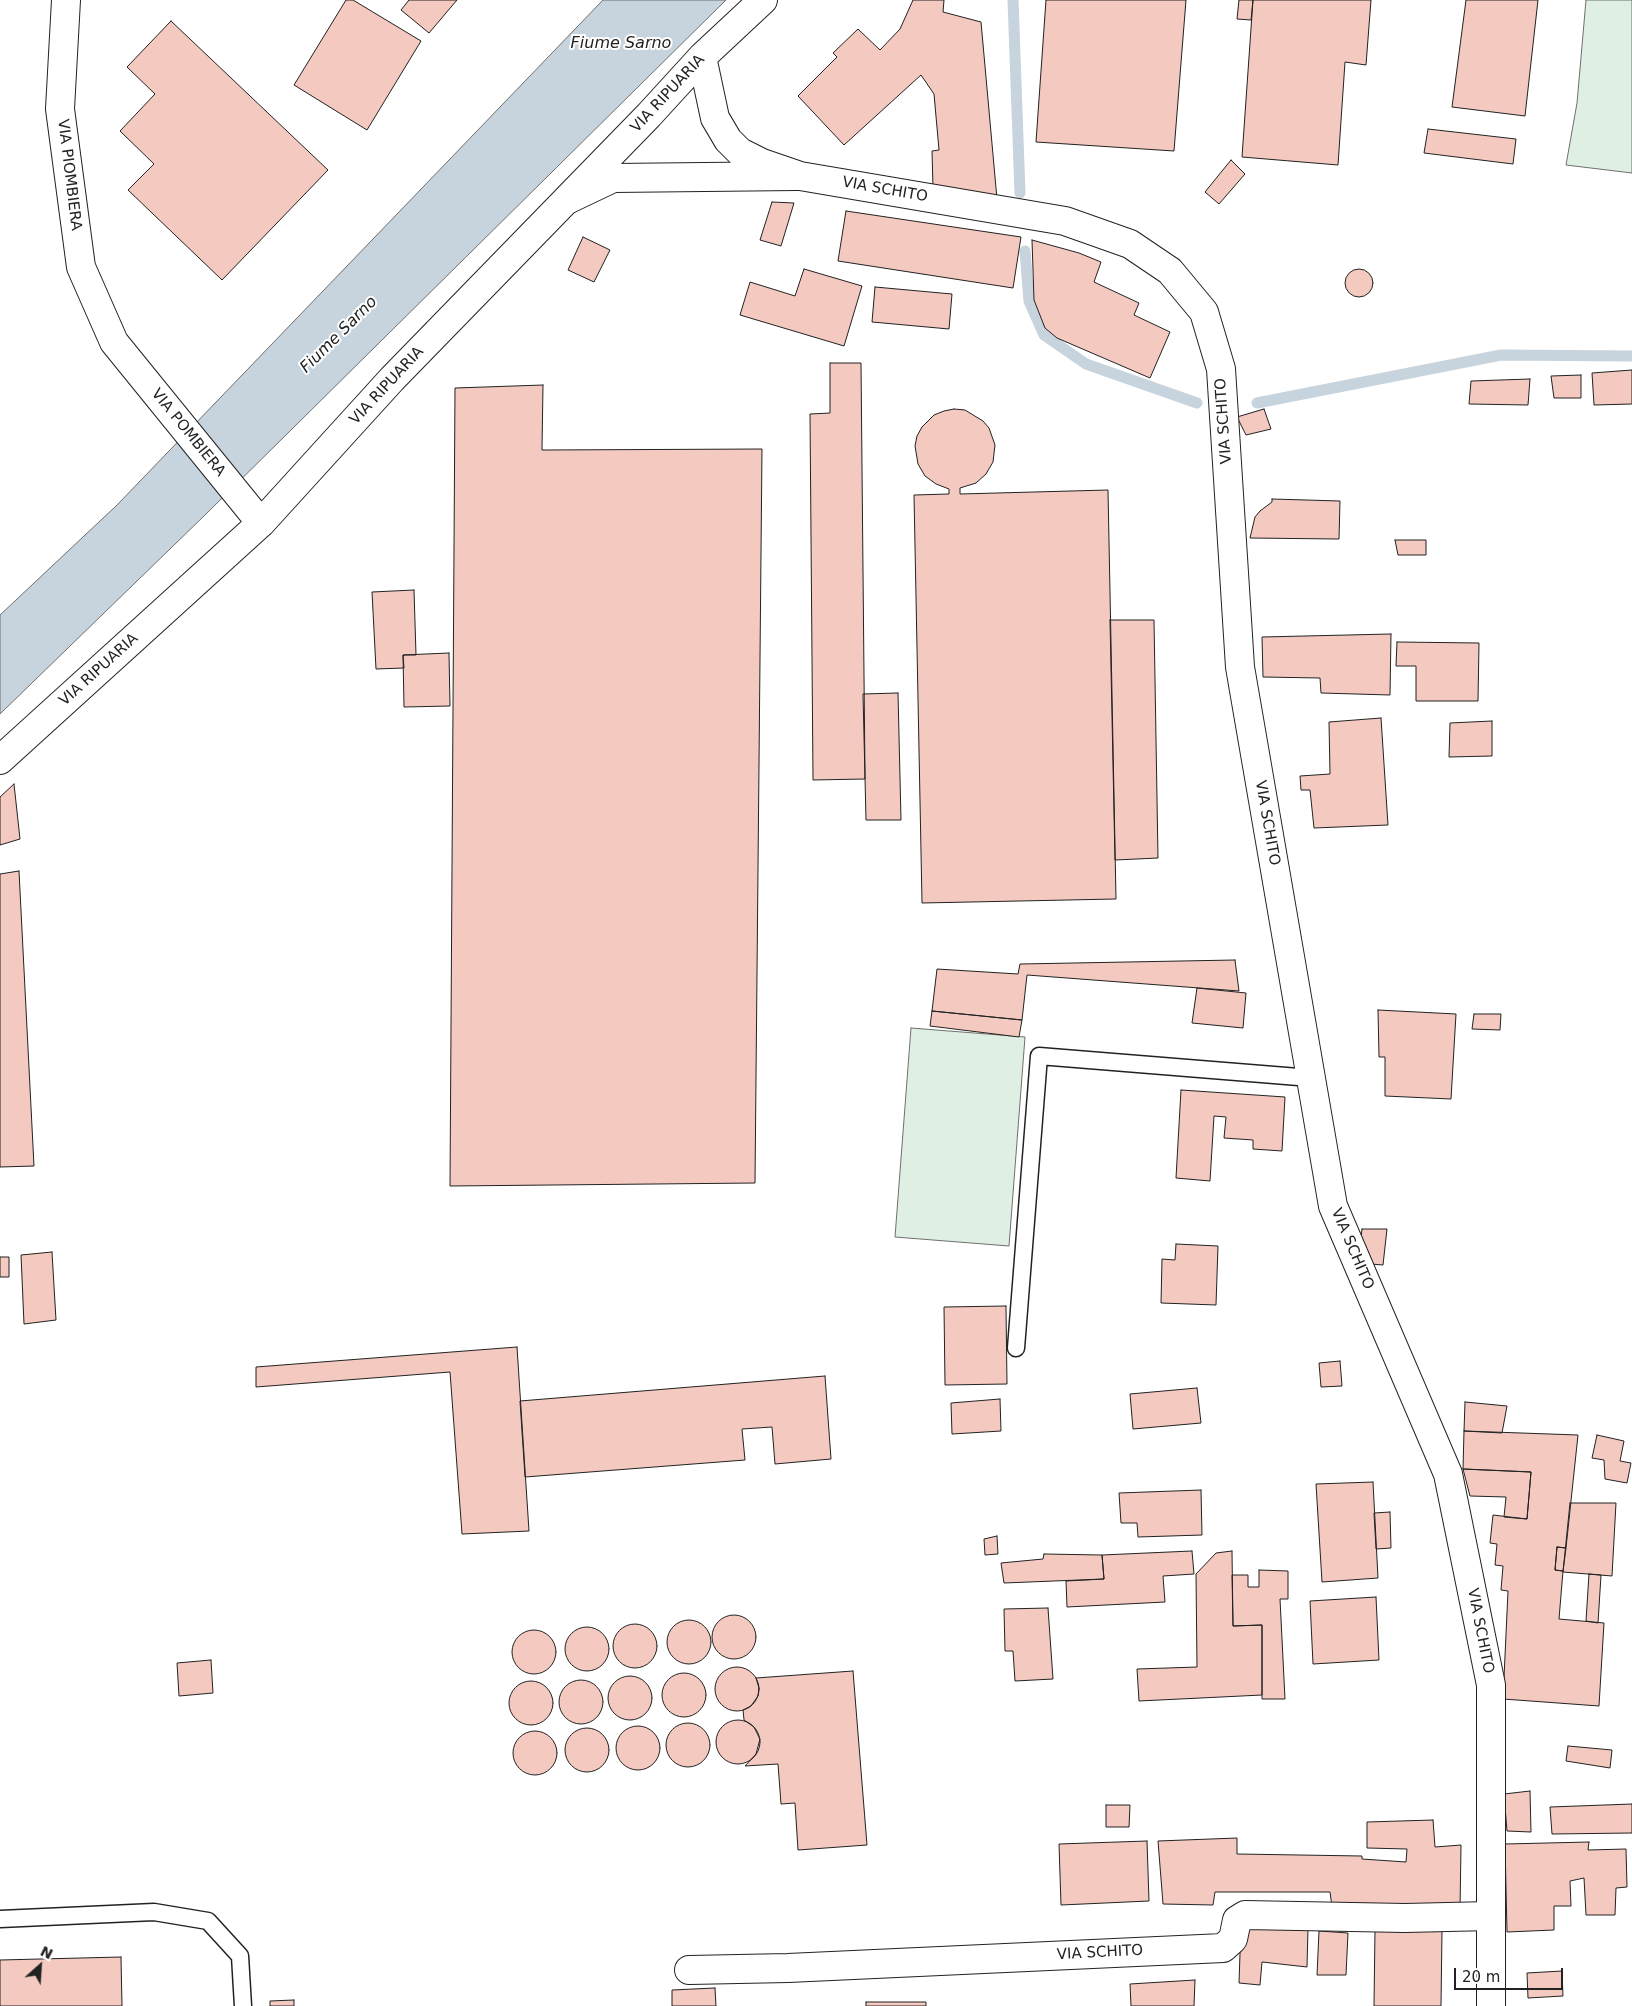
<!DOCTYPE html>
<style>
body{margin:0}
#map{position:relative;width:1632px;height:2006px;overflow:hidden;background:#fff;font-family:"DejaVu Sans",sans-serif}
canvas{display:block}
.north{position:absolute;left:15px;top:1941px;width:50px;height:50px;-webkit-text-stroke:4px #fff;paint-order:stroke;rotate:26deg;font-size:14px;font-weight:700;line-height:20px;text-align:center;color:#222}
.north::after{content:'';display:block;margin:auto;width:18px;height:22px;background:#222;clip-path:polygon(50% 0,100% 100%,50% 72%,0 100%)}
.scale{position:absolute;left:1454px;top:1968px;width:109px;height:22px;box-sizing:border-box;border:2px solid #222;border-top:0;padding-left:6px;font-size:15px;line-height:18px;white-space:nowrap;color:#222;-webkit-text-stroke:4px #fff;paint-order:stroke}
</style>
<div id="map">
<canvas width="1632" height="2006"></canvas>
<div class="north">N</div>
<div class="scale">20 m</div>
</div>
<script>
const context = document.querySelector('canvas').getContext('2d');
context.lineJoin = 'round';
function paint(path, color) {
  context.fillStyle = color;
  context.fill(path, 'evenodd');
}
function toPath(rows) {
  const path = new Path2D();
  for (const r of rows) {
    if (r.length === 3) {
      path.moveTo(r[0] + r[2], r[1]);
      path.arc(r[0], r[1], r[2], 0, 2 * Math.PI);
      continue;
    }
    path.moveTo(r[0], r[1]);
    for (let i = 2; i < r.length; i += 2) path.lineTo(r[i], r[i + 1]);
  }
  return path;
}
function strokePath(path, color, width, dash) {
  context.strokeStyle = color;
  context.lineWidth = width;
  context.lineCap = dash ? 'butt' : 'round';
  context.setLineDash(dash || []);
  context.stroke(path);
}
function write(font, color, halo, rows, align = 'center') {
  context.font = font + ' "DejaVu Sans",sans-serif';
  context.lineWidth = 4;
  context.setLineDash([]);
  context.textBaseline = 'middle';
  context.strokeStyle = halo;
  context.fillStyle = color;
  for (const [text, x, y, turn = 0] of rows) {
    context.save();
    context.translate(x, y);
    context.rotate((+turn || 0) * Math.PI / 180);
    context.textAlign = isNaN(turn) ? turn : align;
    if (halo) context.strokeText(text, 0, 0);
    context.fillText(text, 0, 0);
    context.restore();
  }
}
const green = toPath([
 [1586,0,1632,0,1632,173,1566,165,1577,103,1586,0],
 [911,1028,1025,1037,1009,1246,895,1237,911,1028]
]);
paint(green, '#e0efe3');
strokePath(green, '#6f6f6f', 1);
const water = toPath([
 [603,0,726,0,205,515,0,714,0,615,117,505,603,0]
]);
paint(water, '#c7d3dd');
strokePath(water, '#6f6f6f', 1);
strokePath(toPath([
 [1013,0,1020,193],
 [1025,251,1029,301,1044,335,1086,364,1197,403],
 [1257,403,1501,355,1632,356]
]), '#c7d3dd', 11);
const building = toPath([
 [346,0,353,0,421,41,367,130,294,85,346,0],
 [409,0,457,0,429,33,401,10,409,0],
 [913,0,944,0,943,12,981,22,997,199,933,188,932,151,939,150,934,94,921,75,844,145,798,96,837,57,833,53,858,29,880,50,900,29,913,0],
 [1046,0,1186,0,1174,151,1036,142,1046,0],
 [1239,0,1253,0,1251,20,1237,19,1239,0],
 [1253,0,1371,0,1366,65,1345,62,1338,165,1242,157,1253,0],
 [1466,0,1538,0,1525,116,1452,107,1466,0],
 [171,21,328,170,222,280,128,190,154,164,120,131,155,94,127,67,171,21],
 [1428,129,1516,139,1513,164,1424,153,1428,129],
 [1231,160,1245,174,1219,204,1205,192,1231,160],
 [772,202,794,203,781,246,760,240,772,202],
 [846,211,1021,237,1013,288,838,261,846,211],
 [583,237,610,250,594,282,568,270,583,237],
 [1032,240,1079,253,1101,262,1094,282,1139,303,1134,315,1170,332,1150,378,1057,338,1045,328,1034,300,1032,240],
 [804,269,862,286,844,346,740,315,750,282,795,296,804,269],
 [1359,283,14],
 [875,287,952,294,949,329,872,322,875,287],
 [830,363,861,363,865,779,813,780,810,414,830,413,830,363],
 [1632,370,1632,404,1594,405,1592,373,1632,370],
 [1581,375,1581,398,1554,398,1551,376,1581,375],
 [1530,379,1528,405,1469,404,1471,381,1530,379],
 [543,385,542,450,762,449,755,1183,450,1186,455,388,543,385],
 [954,409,965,410,983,421,989,428,995,445,993,462,986,474,976,483,960,488,960,494,1108,490,1116,899,922,903,914,495,949,494,949,489,936,484,925,476,918,464,915,446,917,436,922,427,934,415,944,411,954,409],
 [1264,409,1271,429,1246,435,1237,417,1264,409],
 [1272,499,1340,501,1339,539,1250,538,1255,517,1260,511,1272,502,1272,499],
 [1395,540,1426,540,1426,555,1398,555,1395,540],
 [414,590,416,655,403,655,404,668,376,669,372,592,414,590],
 [1110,620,1154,620,1158,858,1115,860,1110,620],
 [1391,634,1390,695,1321,693,1320,678,1263,677,1262,637,1391,634],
 [1397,642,1479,643,1478,701,1416,701,1416,666,1396,666,1397,642],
 [449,653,450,706,404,707,403,655,449,653],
 [898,693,901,820,866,820,863,694,898,693],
 [1381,718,1388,825,1314,828,1310,790,1301,790,1300,776,1330,774,1329,722,1381,718],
 [1492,721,1492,756,1449,757,1450,723,1492,721],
 [14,784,20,839,0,845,0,797,14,784],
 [19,871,34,1166,0,1167,0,874,19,871],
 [1235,960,1239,991,1027,975,1022,1020,932,1011,937,969,1018,974,1020,964,1235,960],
 [1197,988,1246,993,1243,1028,1192,1023,1197,988],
 [1378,1010,1456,1014,1451,1099,1385,1096,1385,1057,1379,1057,1378,1010],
 [932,1011,1022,1020,1019,1037,930,1026,932,1011],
 [1474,1014,1501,1014,1500,1030,1472,1029,1474,1014],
 [1181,1090,1285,1097,1282,1151,1253,1149,1253,1140,1224,1138,1226,1117,1214,1116,1210,1181,1176,1178,1181,1090],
 [1362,1229,1387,1229,1383,1265,1358,1263,1362,1229],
 [1176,1244,1218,1246,1216,1305,1161,1303,1162,1259,1175,1260,1176,1244],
 [52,1252,56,1320,24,1324,21,1255,52,1252],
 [0,1257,9,1257,9,1277,0,1277,0,1257],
 [1006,1306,1007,1384,945,1385,944,1307,1006,1306],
 [517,1347,529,1531,462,1534,450,1372,256,1387,256,1367,517,1347],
 [1340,1361,1342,1386,1321,1387,1319,1363,1340,1361],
 [825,1376,831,1459,775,1464,772,1427,742,1429,745,1460,525,1477,520,1401,825,1376],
 [1197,1388,1201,1423,1133,1429,1130,1394,1197,1388],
 [1000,1399,1001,1431,952,1434,951,1403,1000,1399],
 [1465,1402,1507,1406,1502,1433,1464,1431,1465,1402],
 [1464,1431,1578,1435,1566,1548,1557,1547,1555,1570,1563,1571,1559,1619,1604,1623,1599,1706,1503,1699,1508,1591,1501,1590,1503,1566,1495,1565,1497,1544,1490,1543,1493,1515,1527,1519,1531,1472,1463,1469,1464,1431],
 [1597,1435,1624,1441,1620,1461,1631,1463,1627,1483,1605,1479,1604,1460,1592,1458,1597,1435],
 [1463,1469,1531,1472,1527,1519,1504,1517,1506,1497,1470,1496,1463,1469],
 [1373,1482,1378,1578,1322,1582,1316,1484,1373,1482],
 [1201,1490,1202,1535,1138,1537,1137,1523,1121,1523,1119,1493,1201,1490],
 [1570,1503,1616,1503,1612,1576,1563,1572,1570,1503],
 [1390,1512,1391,1548,1376,1549,1374,1513,1390,1512],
 [997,1536,998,1554,985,1555,984,1539,997,1536],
 [1557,1547,1566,1548,1563,1571,1555,1570,1557,1547],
 [1192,1551,1194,1574,1163,1576,1165,1602,1067,1607,1066,1581,1104,1579,1102,1555,1192,1551],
 [1232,1551,1233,1626,1262,1625,1262,1695,1139,1701,1137,1669,1197,1667,1196,1574,1216,1553,1232,1551],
 [1044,1554,1102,1555,1104,1579,1004,1583,1001,1563,1043,1559,1044,1554],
 [1259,1570,1288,1571,1288,1599,1280,1599,1285,1699,1262,1699,1262,1625,1233,1626,1232,1575,1248,1575,1248,1587,1259,1587,1259,1570],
 [1589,1574,1601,1575,1598,1623,1586,1621,1589,1574],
 [1376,1597,1379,1660,1313,1664,1310,1601,1376,1597],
 [1048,1608,1053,1679,1015,1681,1013,1651,1005,1651,1004,1609,1048,1608],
 [734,1637,22],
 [689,1642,22],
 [635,1646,22],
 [587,1649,22],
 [534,1652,22],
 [211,1660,213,1693,179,1696,177,1663,211,1660],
 [737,1689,22],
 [853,1671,867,1845,798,1850,795,1803,781,1804,778,1764,745,1766,756,1754,760,1739,754,1727,744,1720,743,1710,751,1706,758,1696,759,1688,756,1678,853,1671],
 [684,1695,22],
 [630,1698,22],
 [581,1702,22],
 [531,1703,22],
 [738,1742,22],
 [688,1745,22],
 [638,1748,22],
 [587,1750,22],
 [535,1753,22],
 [1568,1746,1612,1750,1610,1768,1566,1761,1568,1746],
 [1530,1791,1531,1832,1507,1831,1504,1794,1530,1791],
 [1632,1804,1632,1833,1552,1834,1550,1807,1632,1804],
 [1106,1805,1130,1805,1129,1827,1106,1827,1106,1805],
 [1433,1820,1435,1847,1461,1845,1460,1910,1332,1907,1330,1892,1215,1892,1213,1905,1163,1904,1158,1841,1237,1838,1237,1854,1362,1856,1362,1859,1406,1862,1407,1849,1367,1848,1367,1822,1433,1820],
 [1147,1841,1149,1901,1061,1905,1059,1844,1147,1841],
 [1589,1842,1588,1850,1626,1849,1627,1887,1616,1888,1615,1915,1586,1915,1584,1878,1570,1881,1571,1906,1554,1906,1554,1930,1507,1932,1505,1844,1589,1842],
 [1241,1924,1308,1928,1307,1967,1262,1962,1260,1985,1239,1983,1241,1924],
 [1375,1929,1442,1930,1441,2006,1374,2006,1375,1929],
 [1319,1931,1348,1933,1346,1975,1317,1975,1319,1931],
 [121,1957,122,2006,0,2006,0,1960,121,1957],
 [1562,1971,1563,1996,1528,1998,1527,1973,1562,1971],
 [1195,1980,1194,2006,1131,2006,1130,1984,1195,1980],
 [715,1988,716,2006,672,2006,672,1990,715,1988],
 [294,2000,294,2006,270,2006,270,2001,294,2000],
 [866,2002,926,2002,926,2006,866,2006,866,2002]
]);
paint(building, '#f3c9c0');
strokePath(building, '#222', 1);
const service = toPath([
 [1016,1348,1039,1056,1311,1078],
 [0,1919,154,1912,208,1921,240,1956,243,2006]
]);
const minor = toPath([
 [569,199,613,178,796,176],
 [689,1970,788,1968,1223,1948,1233,1939,1237,1920,1245,1915,1405,1918,1491,1916]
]);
const tertiary = toPath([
 [66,0,60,109,81,267,114,342,261,523],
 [702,57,715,118,728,140,740,152,762,163,800,176,1065,221,1130,244,1170,271,1204,312,1221,369,1240,667,1333,1206,1448,1474,1491,1685,1491,2006],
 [0,760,261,523,392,379,649,115,702,57,763,0]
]);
strokePath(service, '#222', 19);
strokePath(minor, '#222', 30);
strokePath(tertiary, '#222', 30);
strokePath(service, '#fff', 16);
strokePath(minor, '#fff', 28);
strokePath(tertiary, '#fff', 28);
write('15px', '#222', '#fff', [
 ["VIA RIPUARIA",668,94,-47],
 ["VIA PIOMBIERA",69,175,83],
 ["VIA SCHITO",885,190,10],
 ["VIA RIPUARIA",387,386,-47],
 ["VIA SCHITO",1224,421,-94],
 ["VIA POMBIERA",188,433,51],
 ["VIA RIPUARIA",99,670,-42],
 ["VIA SCHITO",1267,823,80],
 ["VIA SCHITO",1352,1249,67],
 ["VIA SCHITO",1480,1631,79],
 ["VIA SCHITO",1100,1953,-3]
]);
write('italic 16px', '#222', '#fff', [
 ["Fiume Sarno",621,44],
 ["Fiume Sarno",339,335,-45]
]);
</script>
